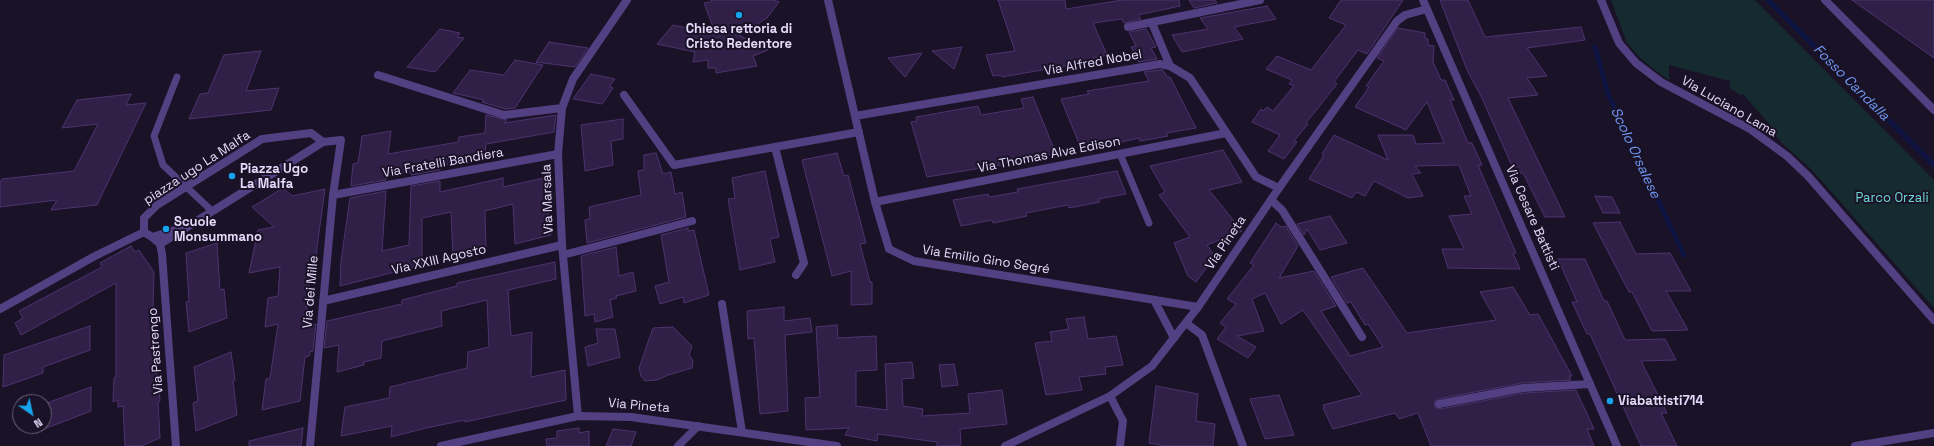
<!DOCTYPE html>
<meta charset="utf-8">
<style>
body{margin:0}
#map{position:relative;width:1934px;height:446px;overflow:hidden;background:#1a1226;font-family:"Space Grotesk",sans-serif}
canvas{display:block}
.north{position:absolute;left:12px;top:394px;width:40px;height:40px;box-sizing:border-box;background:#1a1226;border:1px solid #6c627c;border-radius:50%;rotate:146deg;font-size:11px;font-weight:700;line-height:16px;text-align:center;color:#e6dafc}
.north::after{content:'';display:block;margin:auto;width:14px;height:18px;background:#15a4ed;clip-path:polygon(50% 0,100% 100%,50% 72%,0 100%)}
</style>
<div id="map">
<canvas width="1934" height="446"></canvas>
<div class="north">N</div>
</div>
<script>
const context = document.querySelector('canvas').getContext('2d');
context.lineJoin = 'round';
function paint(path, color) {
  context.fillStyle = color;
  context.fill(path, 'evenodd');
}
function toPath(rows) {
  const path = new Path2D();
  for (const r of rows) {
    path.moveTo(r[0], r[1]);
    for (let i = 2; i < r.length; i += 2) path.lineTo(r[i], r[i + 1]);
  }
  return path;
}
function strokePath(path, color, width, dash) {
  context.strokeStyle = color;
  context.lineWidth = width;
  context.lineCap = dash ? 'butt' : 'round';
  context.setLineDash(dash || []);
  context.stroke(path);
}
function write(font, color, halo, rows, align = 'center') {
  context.font = font + ' "Space Grotesk",sans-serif';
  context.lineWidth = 4;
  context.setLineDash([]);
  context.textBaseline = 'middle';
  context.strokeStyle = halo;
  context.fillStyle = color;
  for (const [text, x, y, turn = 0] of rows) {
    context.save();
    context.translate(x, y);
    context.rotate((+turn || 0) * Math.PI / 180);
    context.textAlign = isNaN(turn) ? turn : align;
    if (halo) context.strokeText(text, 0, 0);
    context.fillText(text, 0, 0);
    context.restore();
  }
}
paint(toPath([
 [1611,0,1755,0,1934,180,1934,308,1813,171,1782,143,1768,127,1771,126,1743,94,1740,95,1730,88,1730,81,1669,65,1669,80,1660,74,1640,58,1627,43]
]), '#152b30');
strokePath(toPath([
 [1768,0,1934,165],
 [1595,47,1608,94,1684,255]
]), '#0f1542', 5);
const building = toPath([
 [711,0,774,0,779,2,767,18,739,35,768,50,753,56,757,66,716,73,716,68,708,68,708,60,693,62,695,52,657,44,673,25,692,29,715,32,704,3,711,2,711,0],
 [998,0,1065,0,1066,9,1123,0,1179,0,1180,6,1138,15,1141,19,1124,23,1122,19,1093,23,1107,55,1093,58,1094,61,1002,77,1001,75,993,76,986,55,1015,51,998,0],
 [1189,0,1215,0,1217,3,1194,8,1189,0],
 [1341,0,1403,0,1367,54,1358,50,1334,82,1337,84,1306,123,1308,124,1294,141,1297,142,1284,159,1268,151,1280,135,1252,122,1261,109,1263,111,1267,107,1273,111,1294,86,1289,84,1292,80,1266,69,1277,56,1311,70,1346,25,1329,18,1341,0],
 [1440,0,1468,0,1485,37,1581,27,1585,40,1527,48,1547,76,1527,78,1538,95,1508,98,1565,217,1545,217,1523,173,1515,173,1482,98,1467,70,1440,0],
 [1852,0,1934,0,1934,58,1852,0],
 [1267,6,1276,19,1234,27,1243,39,1182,52,1172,35,1208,29,1200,18,1267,6],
 [1398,28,1425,33,1425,38,1428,39,1428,45,1434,46,1433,62,1441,80,1445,80,1454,100,1450,100,1468,143,1472,143,1482,165,1478,165,1516,253,1513,253,1520,269,1448,268,1442,249,1464,249,1449,216,1472,214,1464,196,1471,196,1459,165,1415,166,1421,173,1412,174,1423,196,1408,198,1374,181,1365,196,1356,192,1352,198,1309,179,1324,155,1322,154,1334,135,1388,160,1378,135,1413,135,1416,144,1444,143,1427,102,1406,130,1355,107,1369,87,1366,86,1384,61,1377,58,1398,28],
 [440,29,460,33,457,37,464,38,435,72,407,67,440,29],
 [1146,29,1156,47,1151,48,1157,59,1139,62,1131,47,1136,46,1129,32,1146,29],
 [549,42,588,48,575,67,536,62,549,42],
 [962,47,954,69,932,51,962,47],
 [261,51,246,91,279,88,271,110,189,119,200,94,208,93,224,55,261,51],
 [922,53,905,77,888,58,922,53],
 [515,60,543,65,515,108,505,109,482,102,484,100,453,93,470,70,504,75,515,60],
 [1160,70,1163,70,1167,77,1170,77,1196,128,1166,133,1168,136,1140,141,1139,138,1082,151,1061,99,1089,94,1087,91,1149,81,1144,72,1160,70],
 [591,74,615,79,609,87,613,88,602,104,573,99,591,74],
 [131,94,126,105,146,103,97,205,51,210,57,200,0,207,0,183,2,179,74,171,98,124,62,128,77,100,131,94],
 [1033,97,1056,154,1029,158,1030,160,927,177,911,122,917,121,916,117,978,106,981,115,1024,108,1021,99,1033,97],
 [486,115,507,120,504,123,556,115,554,132,486,144,485,158,440,166,440,170,411,175,411,172,386,176,386,180,351,186,353,164,358,163,362,136,391,131,388,154,458,142,459,137,485,133,486,115],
 [623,119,623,139,611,141,613,165,585,171,581,125,623,119],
 [1223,150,1242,182,1209,190,1242,231,1207,245,1215,256,1196,282,1188,276,1174,243,1190,237,1159,195,1165,192,1150,166,1223,150],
 [656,153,663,174,671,172,675,194,682,192,686,217,587,243,585,220,590,219,589,207,641,195,638,171,644,170,644,155,656,153],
 [837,153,844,176,848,175,866,243,860,244,870,282,872,282,872,304,851,305,851,271,832,276,802,160,837,153],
 [765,171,779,237,770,239,775,262,740,270,728,199,735,198,732,178,765,171],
 [1117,171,1126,194,1098,199,1100,202,1069,208,1068,205,1026,213,1027,216,993,223,992,220,961,226,953,200,988,194,989,197,1018,192,1017,189,1117,171],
 [503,178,503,187,544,178,551,235,515,244,513,204,485,211,486,249,453,257,451,212,422,218,422,265,340,286,341,261,350,198,386,191,382,251,409,245,411,186,440,181,440,192,503,178],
 [283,188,292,196,325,189,317,247,315,282,309,283,305,326,316,324,313,351,310,352,309,356,305,357,300,401,262,410,266,379,270,378,278,324,265,327,268,298,278,296,280,267,249,273,258,230,274,227,252,207,283,188],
 [1595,196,1612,197,1620,213,1603,213,1595,196],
 [1330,216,1347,243,1320,250,1307,229,1304,235,1297,224,1330,216],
 [1620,222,1636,254,1670,253,1691,291,1666,291,1688,330,1652,331,1632,292,1629,292,1593,223,1620,222],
 [1276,223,1281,227,1286,226,1298,246,1279,278,1314,271,1336,306,1321,311,1350,356,1383,347,1368,324,1365,325,1351,302,1347,303,1331,277,1363,268,1407,333,1496,320,1480,292,1513,287,1530,315,1538,314,1572,376,1569,376,1571,380,1522,383,1438,399,1434,402,1435,407,1440,409,1524,393,1576,390,1594,429,1587,429,1594,446,1431,446,1418,413,1399,419,1395,413,1333,429,1323,408,1325,408,1323,405,1362,395,1303,310,1281,324,1265,293,1252,299,1264,331,1237,336,1256,347,1248,358,1217,339,1226,327,1220,323,1236,304,1227,299,1254,265,1250,263,1276,223],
 [688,228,688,231,694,230,709,295,684,303,683,297,660,304,655,286,669,282,661,235,688,228],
 [217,243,220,290,224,289,227,318,189,332,186,302,189,301,186,253,217,243],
 [131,246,135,252,139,250,154,272,153,304,157,376,158,376,160,401,158,402,160,438,141,446,125,446,123,406,118,407,118,400,113,402,114,378,116,377,116,283,21,335,15,323,23,318,19,311,102,267,100,263,131,246],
 [616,247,619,276,633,272,636,291,616,296,617,298,610,300,613,317,595,322,594,314,585,316,581,256,616,247],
 [1558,259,1585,259,1604,301,1607,301,1625,340,1665,339,1676,360,1641,361,1667,413,1661,413,1677,446,1641,446,1590,334,1587,334,1572,302,1577,302,1558,259],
 [555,262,556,279,508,290,511,336,532,332,531,377,565,370,566,400,465,422,465,420,426,428,391,437,392,426,341,436,345,407,389,398,390,387,467,368,468,352,489,347,487,300,441,311,442,326,382,341,381,358,364,362,364,365,337,372,339,345,324,348,327,321,402,304,402,300,457,286,457,283,555,262],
 [784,307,784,321,810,318,812,332,785,335,788,411,760,414,754,338,748,339,747,311,784,307],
 [1084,317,1088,339,1116,336,1123,365,1105,367,1106,374,1079,377,1082,390,1046,395,1035,343,1052,341,1050,332,1069,329,1066,319,1084,317],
 [837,325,838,338,876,336,877,370,856,371,856,406,887,410,885,364,912,362,914,378,902,379,903,406,923,409,922,416,970,413,968,394,1002,390,1007,424,960,429,961,445,942,446,937,446,937,442,878,434,877,441,845,435,849,428,806,430,805,398,820,397,816,327,837,325],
 [90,326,90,350,43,367,43,373,3,387,4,355,90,326],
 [673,327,692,346,689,355,693,361,692,368,668,375,657,380,645,381,641,376,639,368,653,328,673,327],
 [596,329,615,329,620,357,588,366,585,347,598,343,596,329],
 [231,352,235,380,233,381,237,415,196,431,193,403,198,401,194,367,231,352],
 [954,364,958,385,942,387,939,365,954,364],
 [1156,386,1198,394,1196,421,1215,424,1213,446,1165,446,1149,443,1156,386],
 [91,387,91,411,44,429,44,404,91,387],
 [1279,395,1294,435,1265,439,1250,399,1279,395],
 [303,428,301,446,249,446,249,441,303,428],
 [579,428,579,433,589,431,589,446,547,446,546,439,557,438,557,431,579,428],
 [613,429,636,432,631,446,606,446,613,429]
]);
paint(building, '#301f46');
strokePath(building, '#4e3370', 1);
strokePath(toPath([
 [177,77,154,136,163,165,212,211],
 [1120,154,1149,223]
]), '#524082', 7);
strokePath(toPath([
 [828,0,875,202,889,249,914,261,1198,307],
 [1601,0,1619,43,1636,63,1661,82,1750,129,1787,156,1808,176,1934,320],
 [1825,0,1934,110],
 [1152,23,1170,66],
 [1128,27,1260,0],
 [378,75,504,115,562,108],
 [624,95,674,165,859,132],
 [855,116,1160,64,1170,66,1190,78,1256,177,1279,188],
 [775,147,804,263,796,275],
 [333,195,558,154],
 [1271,200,1282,210,1362,337],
 [875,202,1226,133],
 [144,232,144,218,157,205,262,139,311,133,323,142],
 [152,237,178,229],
 [160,244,323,142,341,140,333,195,310,446],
 [563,255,692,221],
 [1154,300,1174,338],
 [323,301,562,245],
 [722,304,742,432],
 [0,309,95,256,144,232,152,237,160,244,162,254,176,446],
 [1186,323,1202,335,1243,446],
 [1110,396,1123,421,1120,446],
 [1439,404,1523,388,1590,384],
 [578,416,562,245,558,154,562,108,573,79,627,0],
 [678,446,698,426],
 [1855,446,1934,433]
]), '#524082', 8);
strokePath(toPath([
 [1423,0,1617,446],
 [441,446,578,416,631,417,837,446],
 [1005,446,1110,396,1152,366,1198,307,1279,188,1397,21,1405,15,1427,9]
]), '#524082', 8);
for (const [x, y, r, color] of [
 [739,15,4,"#15a4ed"],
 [232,176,4,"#15a4ed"],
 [166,229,4,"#15a4ed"],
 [1610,401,4,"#15a4ed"]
]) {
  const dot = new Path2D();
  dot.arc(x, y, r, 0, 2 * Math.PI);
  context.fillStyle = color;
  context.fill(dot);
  strokePath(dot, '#1a1226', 1.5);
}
write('bold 13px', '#e6dafc', '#1a1226', [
 ["Chiesa rettoria di",739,29,"center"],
 ["Cristo Redentore",739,44,"center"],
 ["Piazza Ugo",240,169],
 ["La Malfa",240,184],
 ["Scuole",174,222],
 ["Monsummano",174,237],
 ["Viabattisti714",1618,401]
], 'left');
write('13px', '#e6dafc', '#1a1226', [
 ["Via Alfred Nobel",1093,63,-10],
 ["Via Luciano Lama",1729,107,30],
 ["Via Thomas Alva Edison",1049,155,-11],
 ["Via Fratelli Bandiera",443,163,-10],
 ["piazza ugo La Malfa",197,168,-33],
 ["Via Marsala",548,199,-92],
 ["Via Cesare Battisti",1532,218,66],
 ["Via Pineta",1226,243,-56],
 ["Via XXIII Agosto",439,260,-13],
 ["Via Emilio Gino Segré",986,260,9],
 ["Via dei Mille",311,292,-85],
 ["Via Pastrengo",156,351,-94],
 ["Via Pineta",639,406,5]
]);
write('13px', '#6bd7d6', '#1a1226', [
 ["Parco Orzali",1892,198]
]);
write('italic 14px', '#7098f4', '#1a1226', [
 ["Fosso Candalla",1851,83,45],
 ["Scolo Orsalese",1635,153,65]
]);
</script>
